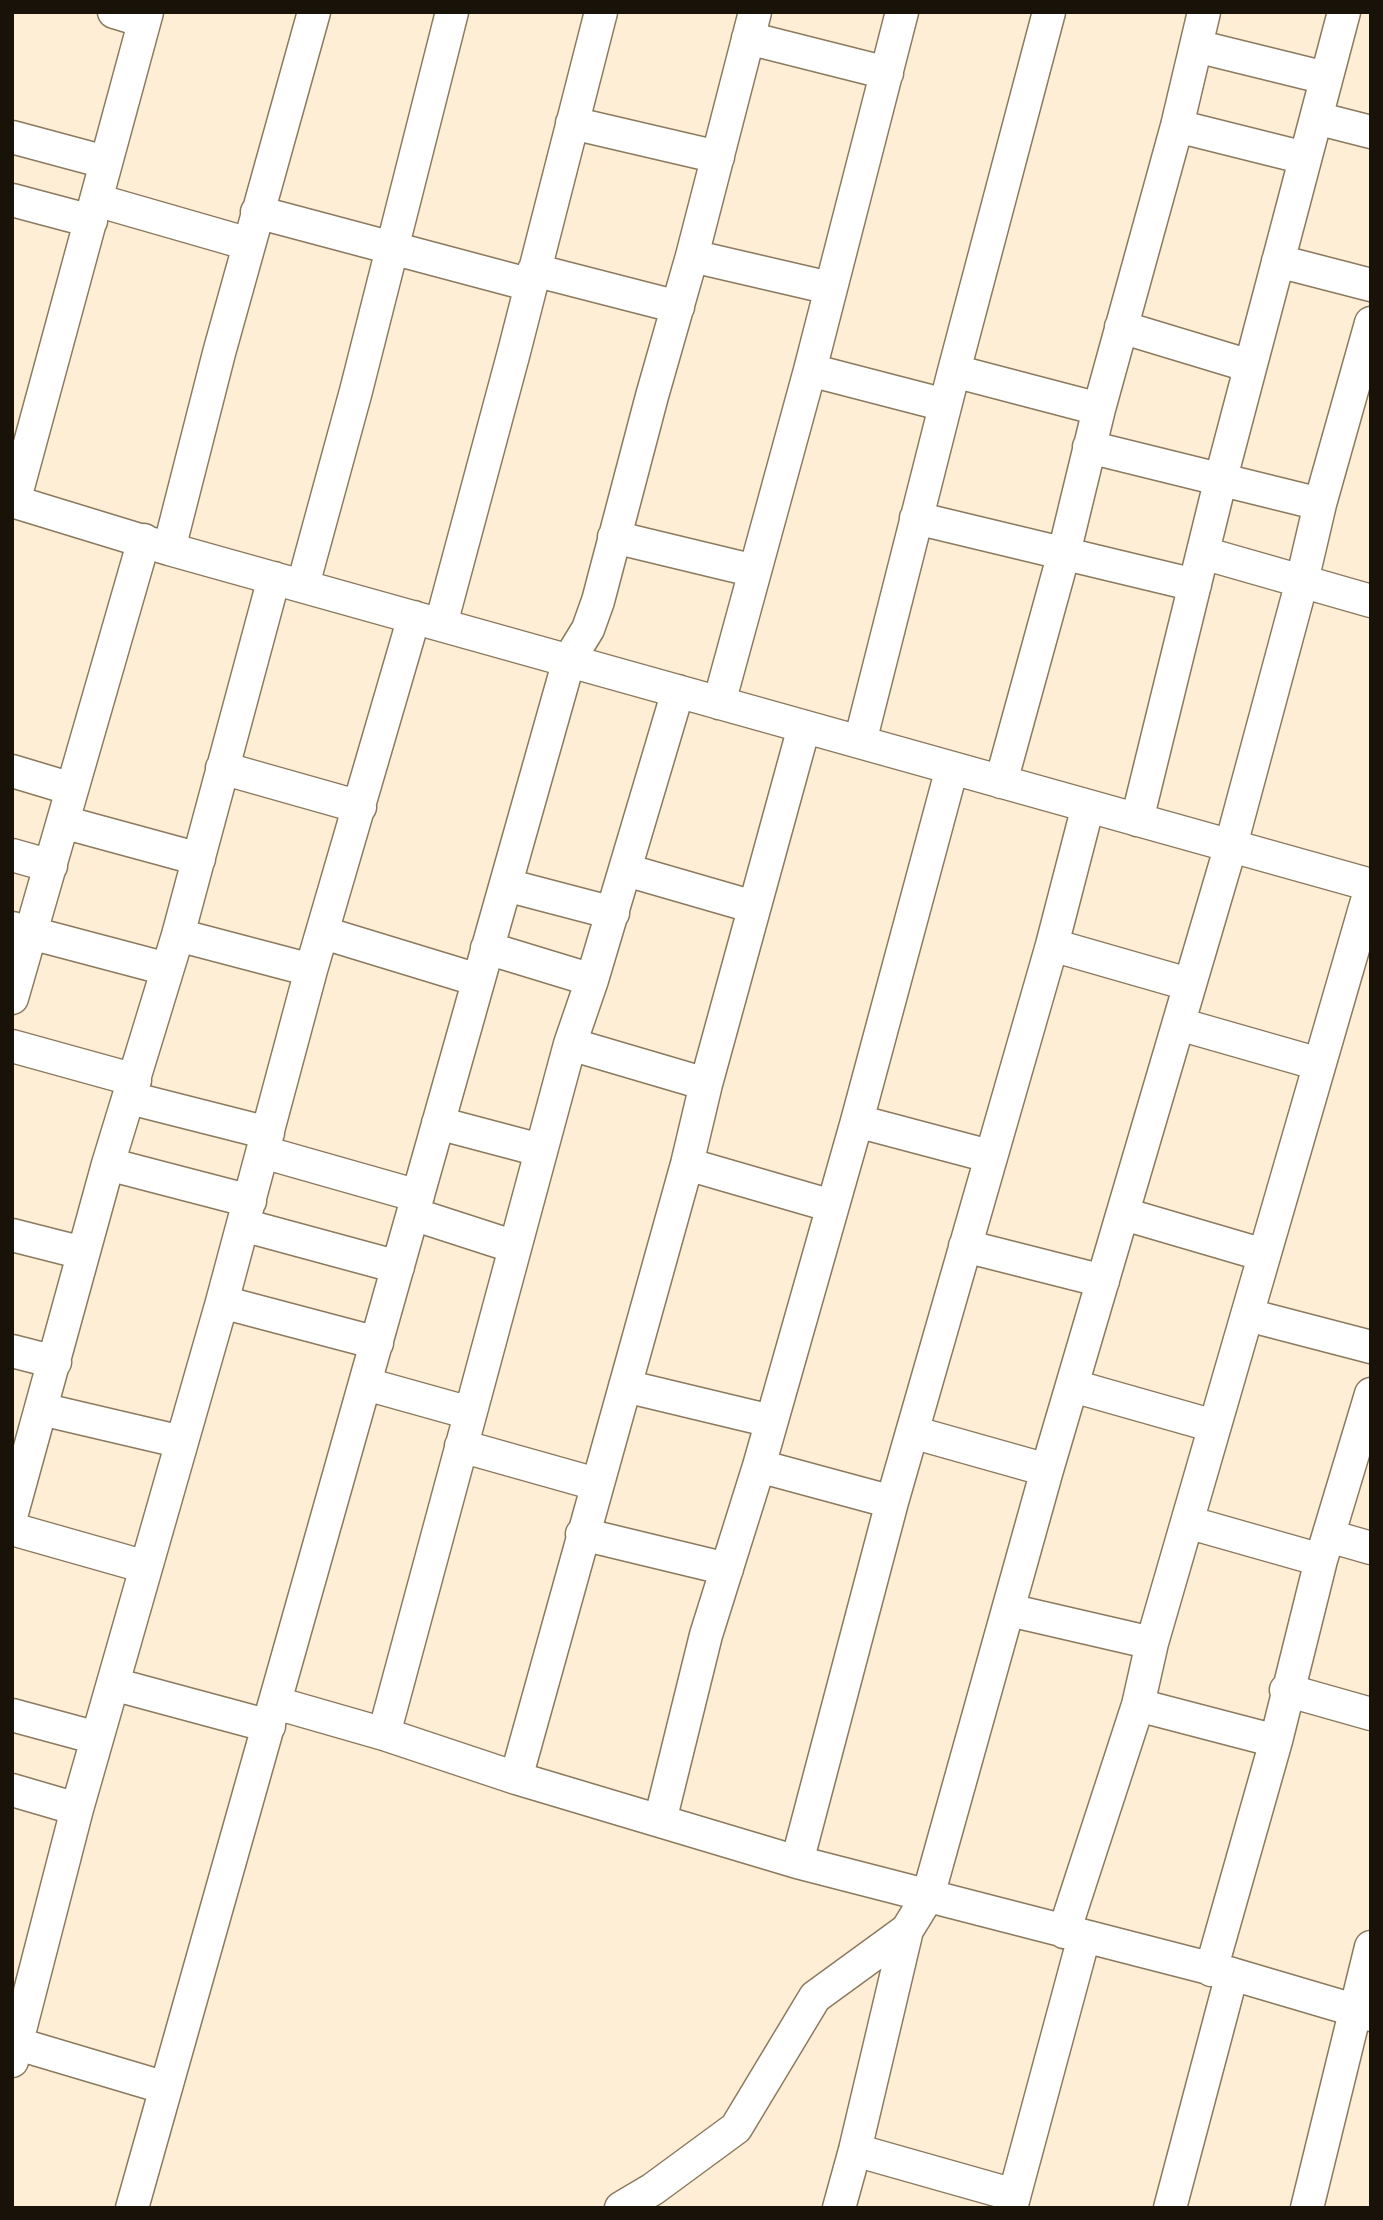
<!DOCTYPE html>
<style>
body{margin:0}
#map{position:relative;width:1383px;height:2220px;overflow:hidden;background:#feeed6;font-family:Commissioner,sans-serif}
canvas{display:block}
.frame{position:absolute;inset:0;border:14px solid #191208;pointer-events:none}
</style>
<div id="map">
<canvas width="1383" height="2220"></canvas>
<div class="frame"></div>
</div>
<script>
const context = document.querySelector('canvas').getContext('2d');
context.lineJoin = 'round';
function toPath(rows) {
  const path = new Path2D();
  for (const r of rows) {
    path.moveTo(r[0], r[1]);
    for (let i = 2; i < r.length; i += 2) path.lineTo(r[i], r[i + 1]);
  }
  return path;
}
function strokePath(path, color, width, dash) {
  context.strokeStyle = color;
  context.lineWidth = width;
  context.lineCap = dash ? 'butt' : 'round';
  context.setLineDash(dash || []);
  context.stroke(path);
}
const minor = toPath([
 [114,12,144,21],
 [748,38,887,73],
 [1196,46,1326,78],
 [1316,118,1371,132],
 [572,123,718,157],
 [1177,126,1305,158],
 [12,137,105,162],
 [12,200,91,221],
 [96,200,249,244],
 [257,212,531,285],
 [692,256,830,288],
 [1278,261,1371,285],
 [534,270,678,307],
 [1121,327,1250,366],
 [810,370,945,405],
 [954,371,1099,409],
 [1089,447,1320,504],
 [12,501,169,549,1371,885],
 [14,502,147,12],
 [916,518,1195,585],
 [614,537,755,571],
 [169,549,219,353,314,12],
 [1203,553,1371,601],
 [303,585,356,391,452,12],
 [441,624,514,352,601,12],
 [719,703,810,370,902,12],
 [860,742,954,371,1049,12],
 [222,768,360,807],
 [12,771,72,789],
 [1001,782,1064,553,1099,409,1177,126,1204,12],
 [1137,820,1221,478,1344,12],
 [63,822,199,859],
 [12,855,51,866],
 [626,870,754,907],
 [506,885,613,913],
 [12,928,167,969],
 [324,933,478,980],
 [178,935,311,970],
 [1052,945,1188,984],
 [487,948,592,980],
 [12,998,144,540],
 [1179,1024,1319,1064],
 [570,1044,706,1084],
 [12,1046,135,1080],
 [130,1098,268,1133],
 [857,1121,989,1156],
 [438,1123,540,1150],
 [263,1152,418,1196],
 [108,1164,250,1201],
 [687,1164,832,1206],
 [413,1214,515,1247],
 [1124,1214,1264,1255],
 [243,1225,398,1267],
 [12,1235,83,1253],
 [965,1246,1103,1281],
 [222,1302,377,1343],
 [1248,1315,1371,1347],
 [12,1351,55,1362],
 [366,1384,470,1413],
 [625,1386,771,1421],
 [1073,1386,1214,1426],
 [41,1409,182,1442],
 [912,1432,1047,1470],
 [461,1446,596,1484],
 [759,1466,892,1502],
 [12,1513,108,1164,178,935,274,578],
 [1187,1522,1321,1560],
 [12,1529,146,1567],
 [582,1534,727,1569],
 [1329,1536,1371,1548],
 [1009,1610,1152,1643],
 [113,1684,269,1726],
 [1286,1690,1371,1714],
 [276,1703,384,1734,516,1778,797,1862,1232,1974,1371,2015],
 [1138,1705,1276,1741],
 [12,1715,97,1738],
 [384,1734,570,1044,592,980,678,691],
 [516,1778,687,1164,706,1084,804,727],
 [12,1790,77,1809],
 [660,1821,706,1635,759,1466,857,1121,952,768],
 [797,1862,892,1502,1052,945,1088,806],
 [1064,1932,1138,1705,1152,1643,1371,887],
 [1211,1970,1276,1741,1321,1560,1371,1394],
 [18,2044,166,2088],
 [12,2061,77,1809,222,1302,311,970,414,617],
 [855,2150,1014,2195],
 [132,2208,569,660,588,629,598,601,652,396,692,256,755,12],
 [621,2208,653,2189,736,2128,815,1997,907,1930],
 [839,2208,855,2150,907,1930,928,1896,1047,1470,1231,845,1302,581,1320,504,1371,323],
 [1011,2208,1084,1937],
 [1170,2208,1232,1974],
 [1307,2208,1371,1947]
]);
strokePath(minor, '#8b7a5e', 35);
strokePath(minor, '#fff', 32);
</script>
